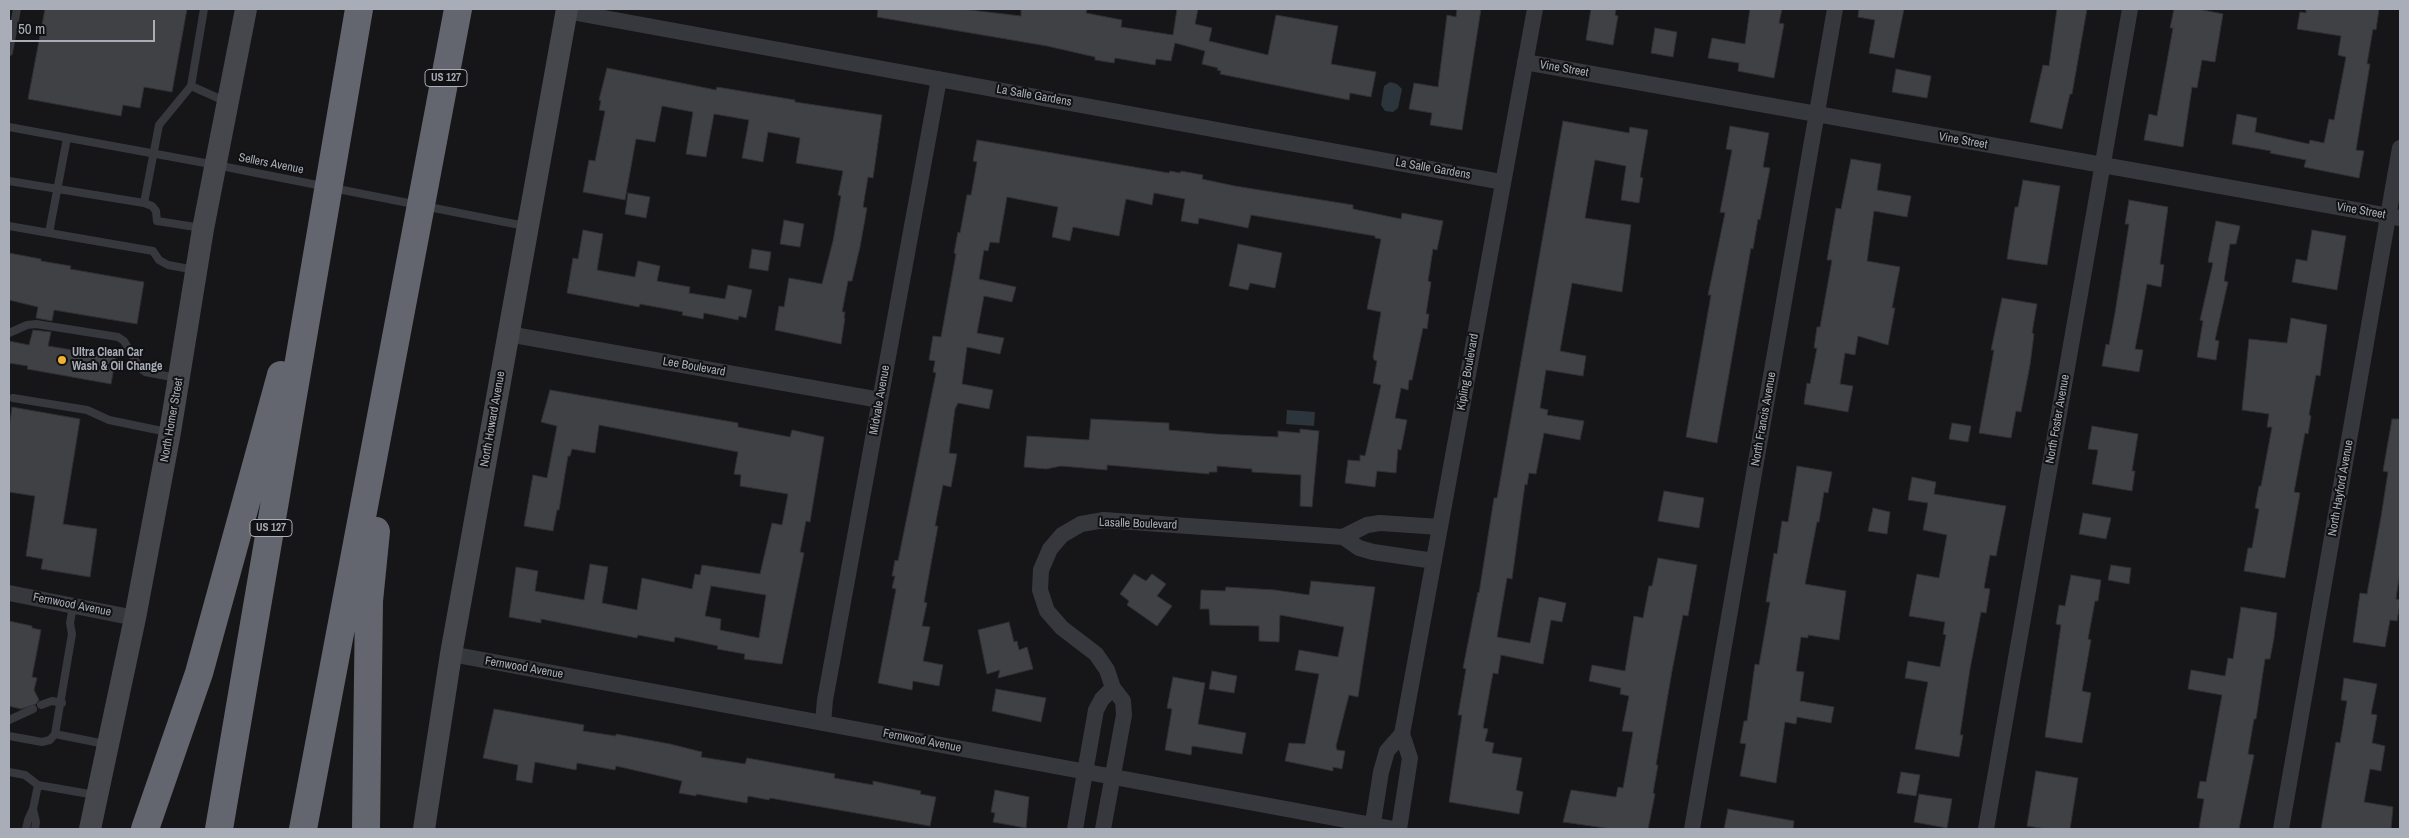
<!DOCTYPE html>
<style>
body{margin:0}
#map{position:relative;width:2409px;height:838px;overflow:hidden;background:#161618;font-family:"Archivo Narrow",sans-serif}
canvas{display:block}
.frame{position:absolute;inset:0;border:10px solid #a8adb8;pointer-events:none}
.scale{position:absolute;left:10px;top:20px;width:145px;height:22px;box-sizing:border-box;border:2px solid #a8adb8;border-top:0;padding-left:6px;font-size:15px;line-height:18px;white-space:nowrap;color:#a8adb8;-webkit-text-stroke:4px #111113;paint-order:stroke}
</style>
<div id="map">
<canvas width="2409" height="838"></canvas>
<div class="frame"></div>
<div class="scale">50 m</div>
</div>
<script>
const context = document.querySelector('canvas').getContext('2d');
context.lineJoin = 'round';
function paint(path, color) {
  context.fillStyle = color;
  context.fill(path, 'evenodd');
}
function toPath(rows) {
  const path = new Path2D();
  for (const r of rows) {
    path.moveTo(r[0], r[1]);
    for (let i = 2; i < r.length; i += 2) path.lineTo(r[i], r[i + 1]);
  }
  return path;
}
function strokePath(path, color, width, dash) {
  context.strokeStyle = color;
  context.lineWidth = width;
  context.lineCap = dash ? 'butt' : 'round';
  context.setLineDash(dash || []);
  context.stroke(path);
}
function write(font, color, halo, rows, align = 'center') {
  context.font = font + ' "Archivo Narrow",sans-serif';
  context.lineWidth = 4;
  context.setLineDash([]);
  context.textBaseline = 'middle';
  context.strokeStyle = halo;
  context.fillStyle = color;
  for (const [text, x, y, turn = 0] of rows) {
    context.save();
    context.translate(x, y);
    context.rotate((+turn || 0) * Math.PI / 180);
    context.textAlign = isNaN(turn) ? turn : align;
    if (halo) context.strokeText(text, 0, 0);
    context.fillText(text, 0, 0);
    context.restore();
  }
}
paint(toPath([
 [1390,82,1397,84,1402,89,1398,108,1393,112,1385,111,1381,105,1384,86],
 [1287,410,1315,412,1314,426,1286,424]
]), '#2c353c');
const building = toPath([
 [45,9,187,9,172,92,144,87,140,108,123,105,121,116,28,99,45,9],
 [878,9,962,9,1021,16,1021,9,1087,9,1086,13,1122,20,1121,27,1173,35,1177,9,1198,9,1195,24,1212,28,1209,41,1268,55,1276,15,1338,26,1331,64,1376,72,1371,97,1350,93,1349,100,1220,74,1221,71,1217,70,1218,68,1202,64,1205,51,1175,43,1171,61,1156,59,1155,65,1115,58,1114,63,1095,60,1095,57,1047,46,877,17,878,9],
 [1457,9,1481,9,1462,130,1430,125,1432,113,1409,109,1414,83,1438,87,1447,15,1456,17,1457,9],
 [1591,9,1616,9,1615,15,1618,16,1613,45,1586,40,1591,9],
 [1750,9,1782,9,1779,23,1784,24,1774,78,1738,71,1739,63,1708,58,1712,38,1745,44,1750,9],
 [1859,9,1904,9,1894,58,1869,53,1875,20,1858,17,1859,9],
 [2057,9,2087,9,2072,94,2070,94,2062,129,2030,122,2043,65,2049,66,2057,9],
 [2174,9,2198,9,2223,14,2215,62,2202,60,2197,88,2192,87,2183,147,2144,140,2149,114,2157,116,2173,28,2170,28,2174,9],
 [2306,9,2379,9,2376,30,2373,29,2367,64,2370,64,2356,150,2364,151,2359,178,2304,167,2306,160,2270,153,2271,151,2232,144,2237,114,2257,118,2255,132,2309,144,2310,140,2324,143,2329,119,2334,120,2346,57,2338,55,2341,36,2297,29,2300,12,2306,13,2306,9],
 [1655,28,1677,32,1673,57,1651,53,1655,28],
 [607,68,716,90,717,87,795,100,795,102,882,115,873,178,868,177,863,207,867,208,860,247,852,281,848,281,842,312,845,312,844,318,845,318,841,344,775,330,779,306,784,307,789,278,822,284,833,241,841,196,838,195,843,171,796,163,800,138,768,132,763,162,742,158,749,120,714,114,706,157,686,154,693,112,662,106,655,142,636,139,625,200,583,192,589,160,595,161,605,111,599,110,601,101,599,100,607,68],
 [1896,69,1931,76,1927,98,1892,92,1896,69],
 [1563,121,1629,133,1630,127,1648,130,1640,177,1643,178,1639,203,1621,200,1626,166,1595,160,1585,218,1631,225,1622,292,1572,283,1560,351,1586,356,1583,376,1546,370,1540,408,1548,410,1547,415,1584,421,1580,440,1544,433,1536,474,1529,473,1527,485,1525,484,1512,579,1507,578,1497,637,1530,643,1539,597,1566,603,1562,622,1551,620,1543,664,1501,655,1498,674,1493,673,1483,728,1488,729,1485,741,1494,743,1492,753,1522,758,1516,790,1523,792,1519,814,1449,802,1462,715,1458,715,1466,669,1463,668,1478,592,1479,593,1494,498,1497,498,1563,121],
 [1730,126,1769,133,1763,167,1770,168,1760,220,1758,219,1753,249,1751,248,1717,443,1686,437,1711,295,1708,295,1725,213,1720,212,1732,150,1726,149,1730,126],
 [977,140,1169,173,1170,171,1180,173,1181,171,1203,175,1202,179,1235,186,1353,205,1353,209,1401,219,1402,213,1443,221,1437,250,1433,249,1428,281,1431,282,1426,314,1429,314,1427,329,1423,328,1412,380,1409,380,1408,390,1401,388,1395,418,1407,420,1401,450,1398,449,1396,473,1377,471,1375,487,1345,483,1348,460,1360,461,1360,455,1365,456,1381,385,1373,383,1377,361,1374,360,1373,357,1381,312,1367,309,1381,239,1375,238,1375,236,1251,215,1248,228,1199,218,1198,224,1181,221,1185,199,1154,193,1152,205,1126,199,1119,236,1073,227,1070,241,1052,237,1058,207,1007,197,999,243,990,242,988,251,984,250,979,279,1016,287,1012,302,984,296,977,333,1004,338,1000,354,967,347,962,384,993,390,989,409,958,403,955,409,949,453,957,454,951,487,943,485,935,526,938,526,924,602,927,603,922,626,930,627,923,661,943,665,939,686,913,681,912,690,878,683,896,589,892,588,895,576,892,576,895,560,898,561,936,373,933,372,935,361,929,360,933,336,941,337,956,254,954,253,958,232,960,233,967,195,971,195,977,162,973,161,977,140],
 [1851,159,1881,164,1877,190,1911,196,1907,217,1874,211,1867,261,1900,267,1892,308,1895,308,1888,345,1858,336,1855,355,1845,353,1840,384,1853,386,1848,412,1804,404,1807,383,1810,384,1817,348,1814,348,1817,327,1820,327,1832,260,1827,260,1836,208,1841,209,1851,159],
 [2023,180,2060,186,2047,265,2007,259,2015,207,2018,207,2023,180],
 [628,193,650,197,646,218,625,214,628,193],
 [2129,200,2168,207,2160,264,2164,265,2161,287,2147,284,2141,318,2135,349,2143,350,2139,372,2102,366,2106,344,2109,345,2115,313,2129,224,2125,224,2129,200],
 [784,220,804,224,800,247,780,244,784,220],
 [2216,221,2240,226,2236,244,2230,244,2224,281,2228,282,2215,340,2219,341,2216,360,2197,357,2203,321,2200,320,2213,263,2208,262,2216,221],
 [583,230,603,234,597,270,635,277,638,261,660,266,657,281,690,287,689,293,725,299,728,285,752,290,746,318,739,316,738,320,704,313,703,319,682,315,683,312,640,304,639,307,567,293,573,258,578,259,583,230],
 [2312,230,2346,236,2337,290,2292,282,2296,259,2307,261,2312,230],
 [1238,244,1282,253,1275,288,1250,283,1248,290,1229,286,1238,244],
 [752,249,771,252,768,271,749,268,752,249],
 [9,253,41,259,41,261,71,266,70,269,144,282,137,324,54,310,52,321,36,318,38,307,9,300,9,253],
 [2002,298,2037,304,2032,333,2034,334,2030,365,2021,412,2016,411,2011,438,1979,433,1994,350,1991,350,2002,298],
 [2291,318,2327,325,2320,376,2316,375,2309,415,2311,416,2308,434,2305,433,2294,492,2300,493,2285,578,2244,571,2248,548,2252,548,2259,509,2255,508,2259,486,2261,486,2272,427,2267,427,2269,414,2242,410,2249,339,2287,343,2291,318],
 [33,330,51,332,48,346,116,357,111,384,27,369,28,366,9,363,9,341,29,345,33,330],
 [550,390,738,423,738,427,790,437,792,430,824,437,810,522,806,521,800,552,804,553,782,664,744,659,745,654,717,649,718,646,675,637,674,642,638,635,637,638,541,619,541,623,509,617,516,567,538,571,535,591,584,600,590,564,608,567,602,603,637,610,642,578,692,589,695,574,700,575,702,565,760,574,772,523,782,525,788,494,740,486,741,475,734,474,738,452,599,425,595,453,572,449,570,456,568,456,559,510,557,510,553,531,524,526,533,475,547,478,557,426,541,422,550,390],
 [711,586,766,595,759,638,720,630,721,619,705,616,711,586],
 [12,407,80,419,63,524,97,529,90,577,41,569,43,559,26,556,35,496,9,492,9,428,12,407],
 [1091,419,1169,423,1169,430,1215,434,1278,437,1278,431,1300,433,1300,429,1319,431,1312,507,1300,506,1301,475,1252,472,1252,469,1217,466,1217,472,1209,472,1209,474,1107,465,1107,470,1061,466,1046,469,1024,467,1027,436,1089,440,1091,419],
 [2392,419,2400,419,2400,571,2396,599,2400,600,2400,603,2397,621,2390,620,2385,647,2353,642,2360,593,2367,594,2381,517,2388,472,2383,471,2392,419],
 [1952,423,1971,426,1968,442,1949,439,1952,423],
 [2092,426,2138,434,2132,471,2135,471,2132,491,2092,484,2098,450,2088,449,2092,426],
 [1797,466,1832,472,1828,493,1824,492,1819,522,1817,522,1805,584,1846,591,1839,640,1808,635,1808,638,1801,637,1796,671,1804,672,1800,701,1834,707,1831,723,1797,717,1796,724,1785,722,1776,783,1740,776,1746,744,1740,743,1744,721,1747,721,1755,664,1759,665,1770,602,1766,602,1774,553,1777,554,1782,521,1788,522,1797,466],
 [1912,477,1936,482,1934,494,2006,506,1996,556,1990,555,1984,588,1990,589,1986,613,1981,612,1970,669,1960,735,1963,735,1959,757,1915,749,1928,682,1905,678,1908,661,1940,667,1946,635,1943,634,1945,622,1909,616,1917,574,1939,578,1947,535,1923,530,1928,503,1908,500,1912,477],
 [1664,491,1704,498,1699,528,1658,521,1664,491],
 [1873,508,1890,512,1887,534,1868,531,1873,508],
 [2083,513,2111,518,2106,539,2079,534,2083,513],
 [1658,558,1697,565,1688,616,1683,615,1672,671,1656,765,1658,765,1653,793,1655,794,1648,829,1612,829,1563,822,1571,790,1616,797,1618,787,1623,788,1633,732,1622,731,1629,696,1620,694,1621,688,1589,681,1592,665,1625,671,1634,616,1643,618,1649,586,1652,586,1658,558],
 [2111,565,2131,568,2129,584,2108,580,2111,565],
 [1134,574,1146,581,1152,574,1166,584,1157,596,1172,606,1157,626,1127,605,1129,601,1120,594,1134,574],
 [2071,575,2101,580,2098,601,2095,601,2088,639,2091,640,2082,691,2091,693,2082,743,2045,737,2061,625,2056,624,2059,605,2065,606,2071,575],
 [1311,581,1375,587,1358,697,1349,695,1336,746,1337,750,1345,751,1342,769,1333,767,1333,771,1285,761,1289,743,1305,744,1319,674,1295,670,1299,650,1338,657,1344,627,1280,615,1279,642,1259,641,1259,626,1210,625,1209,609,1200,609,1201,590,1225,591,1226,587,1275,590,1309,595,1311,581],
 [2241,607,2277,613,2274,638,2270,659,2265,659,2256,719,2254,719,2248,754,2254,755,2239,829,2208,829,2199,828,2204,799,2197,798,2200,781,2206,782,2222,695,2188,689,2191,670,2225,676,2228,658,2233,659,2241,607],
 [9,621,32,626,32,628,41,630,32,677,37,678,34,690,39,700,36,704,21,709,9,706,9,621],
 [1009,622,1014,642,1017,641,1019,650,1027,647,1033,669,998,678,1000,670,987,674,978,630,1009,622],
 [1212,671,1237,676,1234,693,1209,689,1212,671],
 [1173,677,1205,683,1198,724,1246,733,1242,754,1192,746,1191,755,1165,750,1172,709,1167,708,1173,677],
 [2344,678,2377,684,2371,714,2377,715,2372,743,2385,746,2381,771,2370,769,2364,802,2393,807,2391,829,2321,829,2336,742,2340,743,2347,701,2341,700,2344,678],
 [996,689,1046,698,1041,722,992,711,996,689],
 [494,709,584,725,583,731,616,736,616,734,670,744,702,752,701,757,745,764,747,758,835,774,834,778,873,785,873,781,921,791,920,794,936,797,930,826,770,798,769,800,748,796,747,803,696,794,696,796,679,793,682,781,616,766,615,770,577,763,576,770,535,762,532,783,516,780,518,765,483,758,494,709],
 [2036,771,2078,778,2070,829,2047,829,2027,826,2036,771],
 [1901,772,1920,775,1916,796,1897,793,1901,772],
 [995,790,1029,797,1026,828,993,822,995,813,991,812,995,790],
 [1919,794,1952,799,1947,828,1914,822,1919,794],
 [1728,809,1794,821,1793,829,1724,829,1728,809]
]);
paint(building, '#404145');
strokePath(building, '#303034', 1);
strokePath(toPath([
 [204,9,191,86,227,102],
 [9,52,17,9],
 [9,127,216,165,525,226],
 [9,181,144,203,152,206,156,211,157,221,202,228],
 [144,203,159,125,191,86],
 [9,226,153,251,159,260,168,265,195,270],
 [49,233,67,138],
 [9,333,27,325,36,324,118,337,124,341,140,368,145,372,177,378],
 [13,398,87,410,109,420,167,432],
 [41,705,52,701,62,703],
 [9,720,33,709],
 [55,734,105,744],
 [9,736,42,742,50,740,55,734,72,634,70,623,73,606],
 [9,772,25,775,38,785,33,809,36,822,35,829],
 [38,785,95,795],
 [26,829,28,820,33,809]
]), '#37383d', 8);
strokePath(toPath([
 [566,11,1502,182],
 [1525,62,2400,218],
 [508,334,880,400],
 [1343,537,1359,548,1373,552,1434,561],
 [9,593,135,618],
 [451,654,1394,829],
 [823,723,825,700,939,79],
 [1075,829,1096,710,1102,699,1113,688],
 [1103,829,1124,715,1123,701,1113,688,1107,670,1096,654,1062,628,1047,611,1040,590,1041,570,1050,549,1062,535,1081,524,1104,520,1343,537,1367,525,1380,523,1440,527],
 [1372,829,1381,772,1387,751,1402,734],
 [1399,829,1410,758,1402,734,1535,9],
 [1692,829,1835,9],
 [1986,829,2130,9],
 [2281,829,2400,148]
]), '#37383d', 16);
strokePath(toPath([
 [90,829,135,618,170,432,203,229,246,9],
 [424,829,451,654,567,9]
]), '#45474d', 22);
strokePath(toPath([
 [145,829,199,673,281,375],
 [219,829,359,9],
 [303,829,458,9],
 [366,829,369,601,376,531]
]), '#63666e', 28);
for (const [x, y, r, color] of [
 [62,360,5,"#f2b134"]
]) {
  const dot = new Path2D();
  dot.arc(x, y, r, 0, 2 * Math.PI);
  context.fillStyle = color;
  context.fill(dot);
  strokePath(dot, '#111113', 2);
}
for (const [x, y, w] of [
 [446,78,42],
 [271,528,42]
]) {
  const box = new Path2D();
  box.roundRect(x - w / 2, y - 8.5, w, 17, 4);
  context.fillStyle = '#111113';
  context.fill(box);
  strokePath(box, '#a8adb8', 1);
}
write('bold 11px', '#a8adb8', null, [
 ["US 127",446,78],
 ["US 127",271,528]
]);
write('12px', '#a8adb8', '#111113', [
 ["Vine Street",1564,69,10],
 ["La Salle Gardens",1034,96,10],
 ["Vine Street",1963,141,10],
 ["Sellers Avenue",271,164,11],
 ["La Salle Gardens",1433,169,10],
 ["Vine Street",2361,211,10],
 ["Lee Boulevard",694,367,10],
 ["Kipling Boulevard",1468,372,-80],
 ["Midvale Avenue",880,400,-80],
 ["North Howard Avenue",493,419,-80],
 ["North Francis Avenue",1764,419,-80],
 ["North Foster Avenue",2058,419,-80],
 ["North Homer Street",172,420,-80],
 ["North Hayford Avenue",2341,488,-80],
 ["Lasalle Boulevard",1138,524,2],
 ["Fernwood Avenue",72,605,11],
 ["Fernwood Avenue",524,668,10],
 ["Fernwood Avenue",922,741,11]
]);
write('bold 12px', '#a8adb8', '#111113', [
 ["Ultra Clean Car",72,353],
 ["Wash & Oil Change",72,367]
], 'left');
</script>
